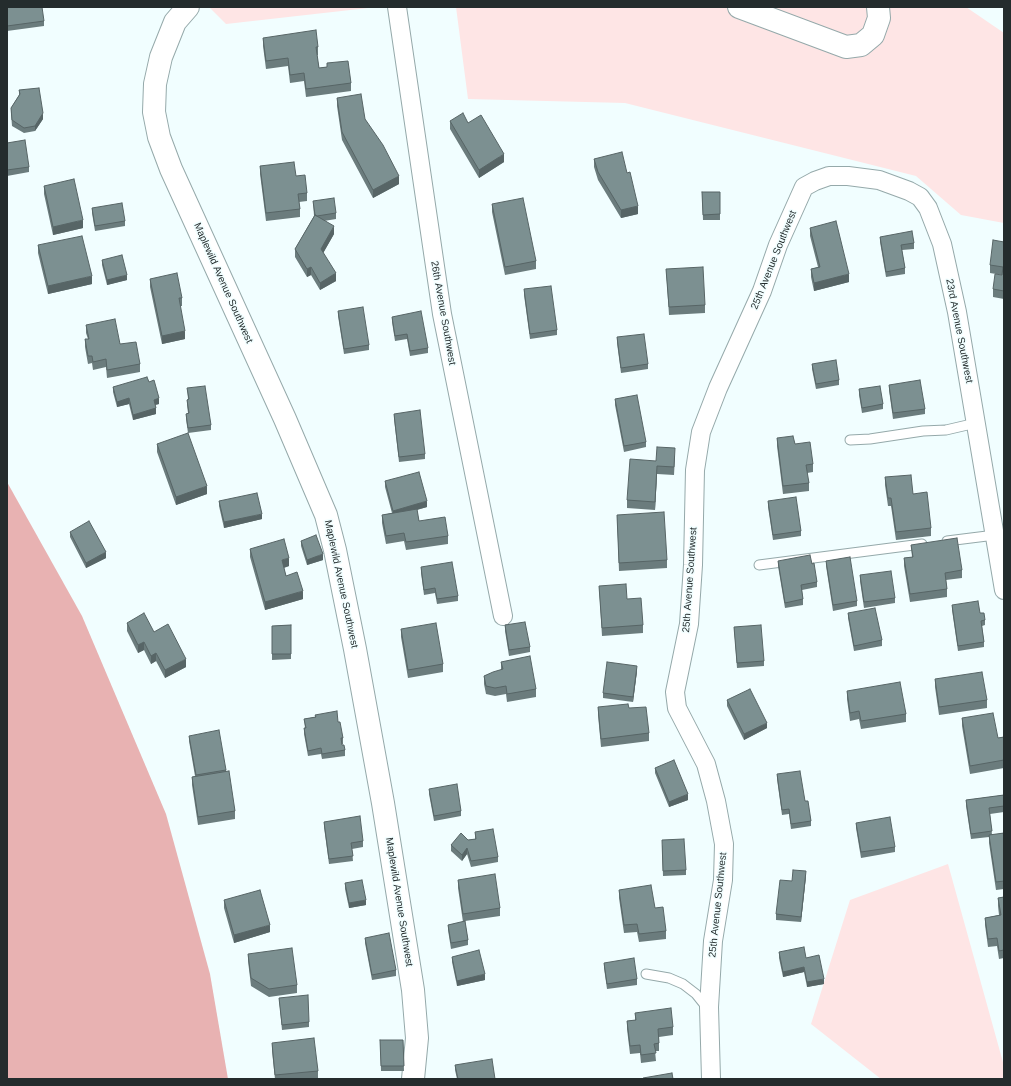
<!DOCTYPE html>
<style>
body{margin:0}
#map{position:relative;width:1011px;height:1086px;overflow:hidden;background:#f1feff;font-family:Helvetica,sans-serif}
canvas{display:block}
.frame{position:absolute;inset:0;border:8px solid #242c2d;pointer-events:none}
</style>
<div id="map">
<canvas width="1011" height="1086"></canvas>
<div class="frame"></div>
</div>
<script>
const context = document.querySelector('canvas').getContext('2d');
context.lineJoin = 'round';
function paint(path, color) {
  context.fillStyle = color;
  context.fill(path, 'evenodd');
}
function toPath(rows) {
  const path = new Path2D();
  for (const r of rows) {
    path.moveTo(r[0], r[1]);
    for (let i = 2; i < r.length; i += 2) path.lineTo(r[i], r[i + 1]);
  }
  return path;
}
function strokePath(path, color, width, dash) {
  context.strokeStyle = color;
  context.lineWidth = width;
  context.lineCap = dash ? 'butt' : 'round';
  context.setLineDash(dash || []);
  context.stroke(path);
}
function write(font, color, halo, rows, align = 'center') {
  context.font = font + ' Helvetica,sans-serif';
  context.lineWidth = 3;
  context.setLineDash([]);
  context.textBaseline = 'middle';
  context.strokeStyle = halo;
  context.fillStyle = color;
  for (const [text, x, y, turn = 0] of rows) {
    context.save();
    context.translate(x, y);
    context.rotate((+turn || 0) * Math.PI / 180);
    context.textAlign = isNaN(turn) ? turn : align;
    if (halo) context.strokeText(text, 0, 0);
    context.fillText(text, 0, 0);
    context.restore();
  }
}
paint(toPath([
 [209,7,377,7,226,24],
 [456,7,966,7,1004,33,1004,223,961,215,916,176,625,103,468,99],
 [948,864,1004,1066,1004,1079,881,1079,811,1024,850,900]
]), '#fee5e5');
paint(toPath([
 [7,482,82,616,166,814,210,974,228,1079,7,1079]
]), '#e8b2b2');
const service = toPath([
 [850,440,870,439,923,431,946,430,976,423],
 [947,541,995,535],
 [759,565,922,544],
 [646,974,669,978,683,984,696,994,708,1009]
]);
const minor = toPath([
 [397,7,442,314,503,616],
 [711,1079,709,1007,713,941,723,880,724,844,716,801,706,764,677,708,675,692,689,624,693,565,695,470,701,432,718,388,762,291,778,245,804,187,815,181,829,176,848,176,879,180,909,191,920,197,928,208,942,244,957,312,1004,590]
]);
const tertiary = toPath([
 [188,7,175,22,161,57,155,84,154,112,159,137,171,169,285,419,326,515,335,550,355,649,383,803,413,990,417,1038,413,1079],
 [739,7,846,47,861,45,873,35,879,18,878,7]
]);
strokePath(service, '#95a9aa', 11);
strokePath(minor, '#95a9aa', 20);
strokePath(tertiary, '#95a9aa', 24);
strokePath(service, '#fff', 9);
strokePath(minor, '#fff', 18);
strokePath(tertiary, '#fff', 22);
paint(toPath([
 [7,7,44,21,44,26,7,31],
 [263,38,318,47,318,55,317,55,319,68,327,67,327,63,351,83,351,91,306,97,304,81,290,83,288,66,266,69,263,46],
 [19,90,43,119,35,131,24,133,12,126,11,113,11,108,19,95],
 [337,98,365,119,399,184,373,198,342,140,337,106],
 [450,121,504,162,479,178,450,129],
 [7,143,29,167,29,172,7,176],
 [594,159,627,173,638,214,621,218,598,180,594,167],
 [260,166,296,176,307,193,307,201,299,202,300,209,300,217,266,221,260,174],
 [44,186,83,228,53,235,44,194],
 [702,192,720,192,720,220,703,220],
 [313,201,336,213,336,219,324,221,334,234,323,253,336,281,320,290,311,275,307,277,295,257,295,249,314,216],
 [492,204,536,261,536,269,505,275,492,212],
 [92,208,125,221,125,226,95,231,92,213],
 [810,228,849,282,814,291,811,277,811,269,818,267,810,236],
 [880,237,914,243,914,249,902,250,905,268,905,274,886,277,880,242],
 [1004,242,1004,299,993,297,993,289,1002,275,990,273,990,265],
 [38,245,92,284,48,294,38,253],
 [102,260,127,280,107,285,102,265],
 [666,269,705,305,705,313,669,315],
 [150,279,182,298,182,306,180,306,185,339,162,344,150,287],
 [524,289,557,330,557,335,530,339,524,295],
 [338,311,369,345,369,350,344,354,338,316],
 [392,317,428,348,428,353,410,356,407,339,395,341,392,322],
 [86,325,120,344,140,364,140,372,107,378,106,367,93,370,92,363,88,364,85,347,85,339,88,339,86,333],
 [617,337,648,364,648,369,621,373,617,343],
 [812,364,839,380,839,385,816,389,812,369],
 [149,382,159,404,155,405,156,414,133,420,129,404,117,407,113,392,113,387],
 [889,385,925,409,925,414,893,419,889,390],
 [187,388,211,425,211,430,188,433,186,419,186,414,188,413,187,405,187,400,188,399],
 [859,389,883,404,883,409,862,413,859,395],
 [615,399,646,442,646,447,624,452,615,405],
 [394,414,425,454,425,459,399,462,394,419],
 [777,438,795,444,813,464,813,472,807,473,809,483,809,491,783,494,777,446],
 [157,444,207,494,176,505,157,452],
 [675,456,674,475,657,474,655,510,627,508,627,500,656,461],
 [885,477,931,528,931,536,896,540,891,506,888,506,885,485],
 [385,481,427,507,417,510,419,521,448,536,448,544,406,550,404,541,386,544,382,523,382,515,392,513,385,487],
 [219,501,262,519,224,528,219,506],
 [768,501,801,531,801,536,773,540,768,507],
 [617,515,667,560,667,568,619,571],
 [70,532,106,558,86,568,70,537],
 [301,541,323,560,307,565,301,546],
 [911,545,962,570,962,578,946,580,947,589,947,597,910,602,904,566,904,558,912,557],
 [250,549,289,566,284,568,286,576,303,599,265,610,250,557],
 [778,561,812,564,817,582,817,587,802,590,803,599,803,605,785,608,778,566],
 [826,561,857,601,857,606,833,611,826,566],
 [421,567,458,596,458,601,437,604,435,593,424,595,421,573],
 [860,575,895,598,895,603,864,608,860,581],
 [599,586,627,599,643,625,643,633,602,636],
 [952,605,980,613,985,620,985,625,982,626,984,642,984,647,958,651,952,610],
 [848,613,882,640,882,646,854,651,848,618],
 [127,623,154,632,186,667,165,678,156,661,151,664,144,650,138,653,127,631],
 [291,625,291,659,272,660,272,626],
 [505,625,530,647,530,652,509,656,505,631],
 [734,627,764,661,764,666,737,668],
 [401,629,443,664,443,672,408,678,401,637],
 [501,662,536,689,536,697,507,702,506,694,495,696,486,694,484,684,484,676,501,670],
 [637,671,633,702,603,698,603,693],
 [935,679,987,700,987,708,939,715,935,687],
 [847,691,906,714,906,722,861,729,859,719,850,721,847,699],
 [727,700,767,728,744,740,727,706],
 [598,707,629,708,649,733,649,741,601,747,598,715],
 [315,715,338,722,343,738,343,744,341,744,342,745,345,750,345,756,322,759,321,754,308,756,304,734,304,728,305,728,304,719,315,717],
 [962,718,998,738,1004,737,1004,768,970,774,962,726],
 [189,736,226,770,235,811,235,819,198,825,192,785,192,777,195,776,189,741],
 [655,768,688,800,669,807,655,773],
 [777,774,805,801,811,821,811,826,791,829,789,814,782,815,777,779],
 [429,789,461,811,461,816,434,821,429,794],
 [1004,795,1004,812,990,814,992,835,1004,833,1004,889,996,890,989,843,989,837,971,839,966,806,966,800],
 [324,822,363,841,363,847,352,849,353,861,329,864,324,827],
 [856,823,895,847,895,852,861,858,856,828],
 [475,832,498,857,498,862,471,867,467,854,462,861,451,851,451,845,468,840,475,839],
 [662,845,686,870,686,875,663,876],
 [806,876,801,922,776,920,776,914],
 [458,880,500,908,500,916,465,921,468,940,468,945,451,949,448,930,448,925,463,922,458,888],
 [345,883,366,905,349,908,345,889],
 [619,890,655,908,666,931,666,939,639,942,637,932,624,933,619,898],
 [1004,897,1004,958,999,959,997,946,988,947,985,925,985,918,999,915,998,906,998,898],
 [224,900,270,932,234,943,224,908],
 [365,938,396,970,396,976,372,980,365,943],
 [779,952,806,958,824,984,807,987,804,972,783,977,779,958],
 [248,954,297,985,297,993,269,997,251,986,248,961],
 [452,957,485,980,457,986,452,962],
 [604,963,637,979,637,985,607,989,604,968],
 [279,998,309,1022,309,1027,282,1030],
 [635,1013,673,1027,673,1035,659,1037,659,1051,655,1051,656,1061,641,1063,640,1053,630,1054,627,1029,627,1021,635,1020],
 [380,1040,403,1040,404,1071,381,1071],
 [272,1043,318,1071,318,1078,275,1079,272,1051],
 [455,1065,495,1079,457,1079,455,1070]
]), '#6b7c7d');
paint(toPath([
 [43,113,43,119,35,131,35,126],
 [504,154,504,162,479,178,479,170],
 [399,176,399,184,373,198,373,190],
 [638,206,638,214,621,218,621,210],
 [83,220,83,228,53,235,53,227],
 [334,226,334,234,321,257,321,249],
 [311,267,311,275,307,277,307,269],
 [336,273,336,281,320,290,320,283],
 [849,274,849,282,814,291,814,283],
 [127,275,127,280,107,285,107,280],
 [92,276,92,284,48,294,48,286],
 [185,331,185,339,162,344,162,336],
 [129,398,129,404,117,407,117,402],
 [159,398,159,404,154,405,154,400],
 [156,408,156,414,133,420,133,415],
 [657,466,657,474,655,510,655,502],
 [207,486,207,494,176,505,176,497],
 [427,501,427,507,393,516,393,511],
 [262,514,262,519,224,528,224,522],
 [106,552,106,558,86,568,86,563],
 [323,554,323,560,307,565,307,560],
 [289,558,289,566,282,568,282,560],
 [303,591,303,599,265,610,265,602],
 [144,642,144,650,138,653,138,645],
 [156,653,156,661,151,664,151,656],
 [186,659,186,667,165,678,165,670],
 [637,666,637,671,633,702,633,697],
 [767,723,767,728,744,740,744,734],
 [688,794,688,800,669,807,669,802],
 [467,848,467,854,462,861,462,855],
 [806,871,806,876,801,922,801,917],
 [366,900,366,905,349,908,349,903],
 [270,925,270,932,234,943,234,935],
 [804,967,804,972,783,977,783,972],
 [485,974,485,980,457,986,457,981],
 [824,979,824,984,807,987,807,982]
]), '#576566');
const building = toPath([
 [7,7,42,7,44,21,7,26,7,7],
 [316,30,318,47,316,47,319,68,327,67,327,63,348,61,351,83,306,89,304,73,290,75,288,58,266,61,263,38,316,30],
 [39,88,43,113,35,126,24,128,12,120,11,108,20,94,19,90,39,88],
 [361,94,365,119,383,145,399,176,373,190,342,132,337,98,361,94],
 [463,113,468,123,481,115,504,154,479,170,450,121,463,113],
 [25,140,29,167,7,170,7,143,25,140],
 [622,152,627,173,630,172,638,206,621,210,598,172,594,159,622,152],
 [294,162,296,176,305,175,307,193,298,194,300,209,266,213,260,166,294,162],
 [74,179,83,220,53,227,44,186,74,179],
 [702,192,720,192,720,214,703,215,702,192],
 [334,198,336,213,317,216,315,215,313,201,334,198],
 [523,198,536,261,505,267,492,204,523,198],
 [122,203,125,221,95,226,92,208,122,203],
 [315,215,334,226,321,249,336,273,320,283,311,267,307,269,295,249,315,215],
 [836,221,849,274,814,283,811,269,820,267,810,228,836,221],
 [912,231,914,243,901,245,905,268,886,272,880,237,912,231],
 [82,236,92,276,48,286,38,245,82,236],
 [993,240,1004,242,1004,291,993,289,995,274,1002,275,1003,267,990,265,993,240],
 [122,255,127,275,107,280,102,260,122,255],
 [703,267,705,305,669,307,666,269,703,267],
 [177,273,182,298,179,298,185,331,162,336,150,279,177,273],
 [551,286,557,330,530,334,524,289,551,286],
 [363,307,369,345,344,349,338,311,363,307],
 [421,311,428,348,410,351,407,334,395,336,392,317,421,311],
 [115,319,120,344,136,342,140,364,107,370,106,359,93,362,92,356,88,356,85,339,89,339,86,325,115,319],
 [644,334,648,364,621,368,617,337,644,334],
 [836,360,839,380,816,384,812,364,836,360],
 [147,377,149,382,154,380,159,398,154,400,156,408,133,415,129,398,117,402,113,387,147,377],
 [920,380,925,409,893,413,889,385,920,380],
 [205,386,211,425,188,428,186,414,189,413,187,400,189,399,187,388,205,386],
 [880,386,883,404,862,408,859,389,880,386],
 [637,395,646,442,624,446,615,399,637,395],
 [420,410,425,454,399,457,394,414,420,410],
 [188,433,207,486,176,497,157,444,188,433],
 [793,436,795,444,810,442,813,464,806,465,809,483,783,486,777,438,793,436],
 [657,447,675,448,674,467,657,466,655,502,627,500,630,459,656,461,657,447],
 [419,472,427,501,393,511,385,481,419,472],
 [911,475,913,494,927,492,931,528,896,532,891,498,888,498,885,477,911,475],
 [257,493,262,514,224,522,219,501,257,493],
 [796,497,801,531,773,535,768,501,796,497],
 [417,509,419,521,445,517,448,536,406,542,404,533,386,536,382,515,417,509],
 [664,512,667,560,619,563,617,515,664,512],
 [89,521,106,552,86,563,70,532,89,521],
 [316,535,323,554,307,560,301,541,316,535],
 [957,538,962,570,945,573,947,589,910,594,904,558,913,557,911,545,957,538],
 [284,539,289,558,282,560,286,576,297,572,303,591,265,602,250,549,284,539],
 [810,555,812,564,814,563,817,582,801,585,803,599,785,603,778,561,810,555],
 [850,557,857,601,833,605,826,561,850,557],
 [452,562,458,596,437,599,435,588,424,590,421,567,452,562],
 [891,571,895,598,864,602,860,575,891,571],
 [626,584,627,599,641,598,643,625,602,628,599,586,626,584],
 [978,601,980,613,984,613,985,620,981,621,984,642,958,646,952,605,978,601],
 [875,608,882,640,854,646,848,613,875,608],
 [144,613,154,632,168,624,186,659,165,670,156,653,151,656,144,642,138,645,127,623,144,613],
 [525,622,530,647,509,650,505,625,525,622],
 [436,623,443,664,408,670,401,629,436,623],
 [291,625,291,654,272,654,272,626,291,625],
 [761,625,764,661,737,663,734,627,761,625],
 [530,656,536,689,507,694,506,686,495,688,486,686,484,676,493,672,503,669,501,662,530,656],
 [607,662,637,666,633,697,603,693,607,662],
 [982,672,987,700,939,707,935,679,982,672],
 [900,682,906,714,861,721,859,711,850,713,847,691,900,682],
 [750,689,767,723,744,734,727,700,750,689],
 [628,704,629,708,646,707,649,733,601,739,598,707,628,704],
 [337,711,338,722,340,722,343,738,341,738,342,745,344,745,345,750,322,754,321,748,308,751,304,728,306,728,304,719,316,717,315,715,337,711],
 [993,713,998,738,1004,737,1004,760,970,766,962,718,993,713],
 [219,730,226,770,196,775,189,736,219,730],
 [674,760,688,794,669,802,655,768,674,760],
 [229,771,235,811,198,817,192,777,229,771],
 [800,771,805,801,808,801,811,821,791,824,789,809,782,810,777,774,800,771],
 [457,784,461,811,434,816,429,789,457,784],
 [1004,795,1004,806,989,808,992,831,971,834,966,800,1004,795],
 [360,816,363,841,351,843,353,856,329,859,324,822,360,816],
 [890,817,895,847,861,852,856,823,890,817],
 [493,829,498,857,471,861,467,848,462,855,451,845,461,833,468,840,476,839,475,832,493,829],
 [1004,833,1004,881,996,882,989,835,1004,833],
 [684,839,686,870,663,871,662,840,684,839],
 [793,870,806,871,801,917,776,914,780,880,792,881,793,870],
 [495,874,500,908,463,914,458,880,495,874],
 [362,880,366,900,349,903,345,883,362,880],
 [651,885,655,908,663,907,666,931,639,934,637,924,624,925,619,890,651,885],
 [260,890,270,925,234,935,224,900,260,890],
 [1004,897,1004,950,999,951,997,938,988,939,985,918,1001,915,998,898,1004,897],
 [465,921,468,940,451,943,448,925,465,921],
 [389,933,396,970,372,975,365,938,389,933],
 [804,947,806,958,819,955,824,979,807,982,804,967,783,972,779,952,804,947],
 [292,948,297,985,269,989,251,978,248,954,292,948],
 [479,950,485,974,457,981,452,957,479,950],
 [634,958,637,979,607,984,604,963,634,958],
 [308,995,309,1022,282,1025,279,998,308,995],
 [671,1008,673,1027,658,1029,659,1043,654,1044,656,1053,641,1055,640,1045,630,1046,627,1021,636,1020,635,1013,671,1008],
 [314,1038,318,1071,275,1075,272,1043,314,1038],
 [380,1040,403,1040,404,1066,381,1066,380,1040],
 [492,1059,495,1079,458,1079,455,1065,492,1059],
 [672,1073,673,1079,643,1079,643,1078,672,1073]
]);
paint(building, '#7c9091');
strokePath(building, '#576566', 1);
write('10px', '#242c2d', '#f1feff', [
 ["25th Avenue Southwest",774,260,-68],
 ["Maplewild Avenue Southwest",223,283,66],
 ["26th Avenue Southwest",443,313,80],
 ["23rd Avenue Southwest",959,331,79],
 ["25th Avenue Southwest",690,580,-86],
 ["Maplewild Avenue Southwest",341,584,78],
 ["Maplewild Avenue Southwest",399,902,81],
 ["25th Avenue Southwest",718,905,-84]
]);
</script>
